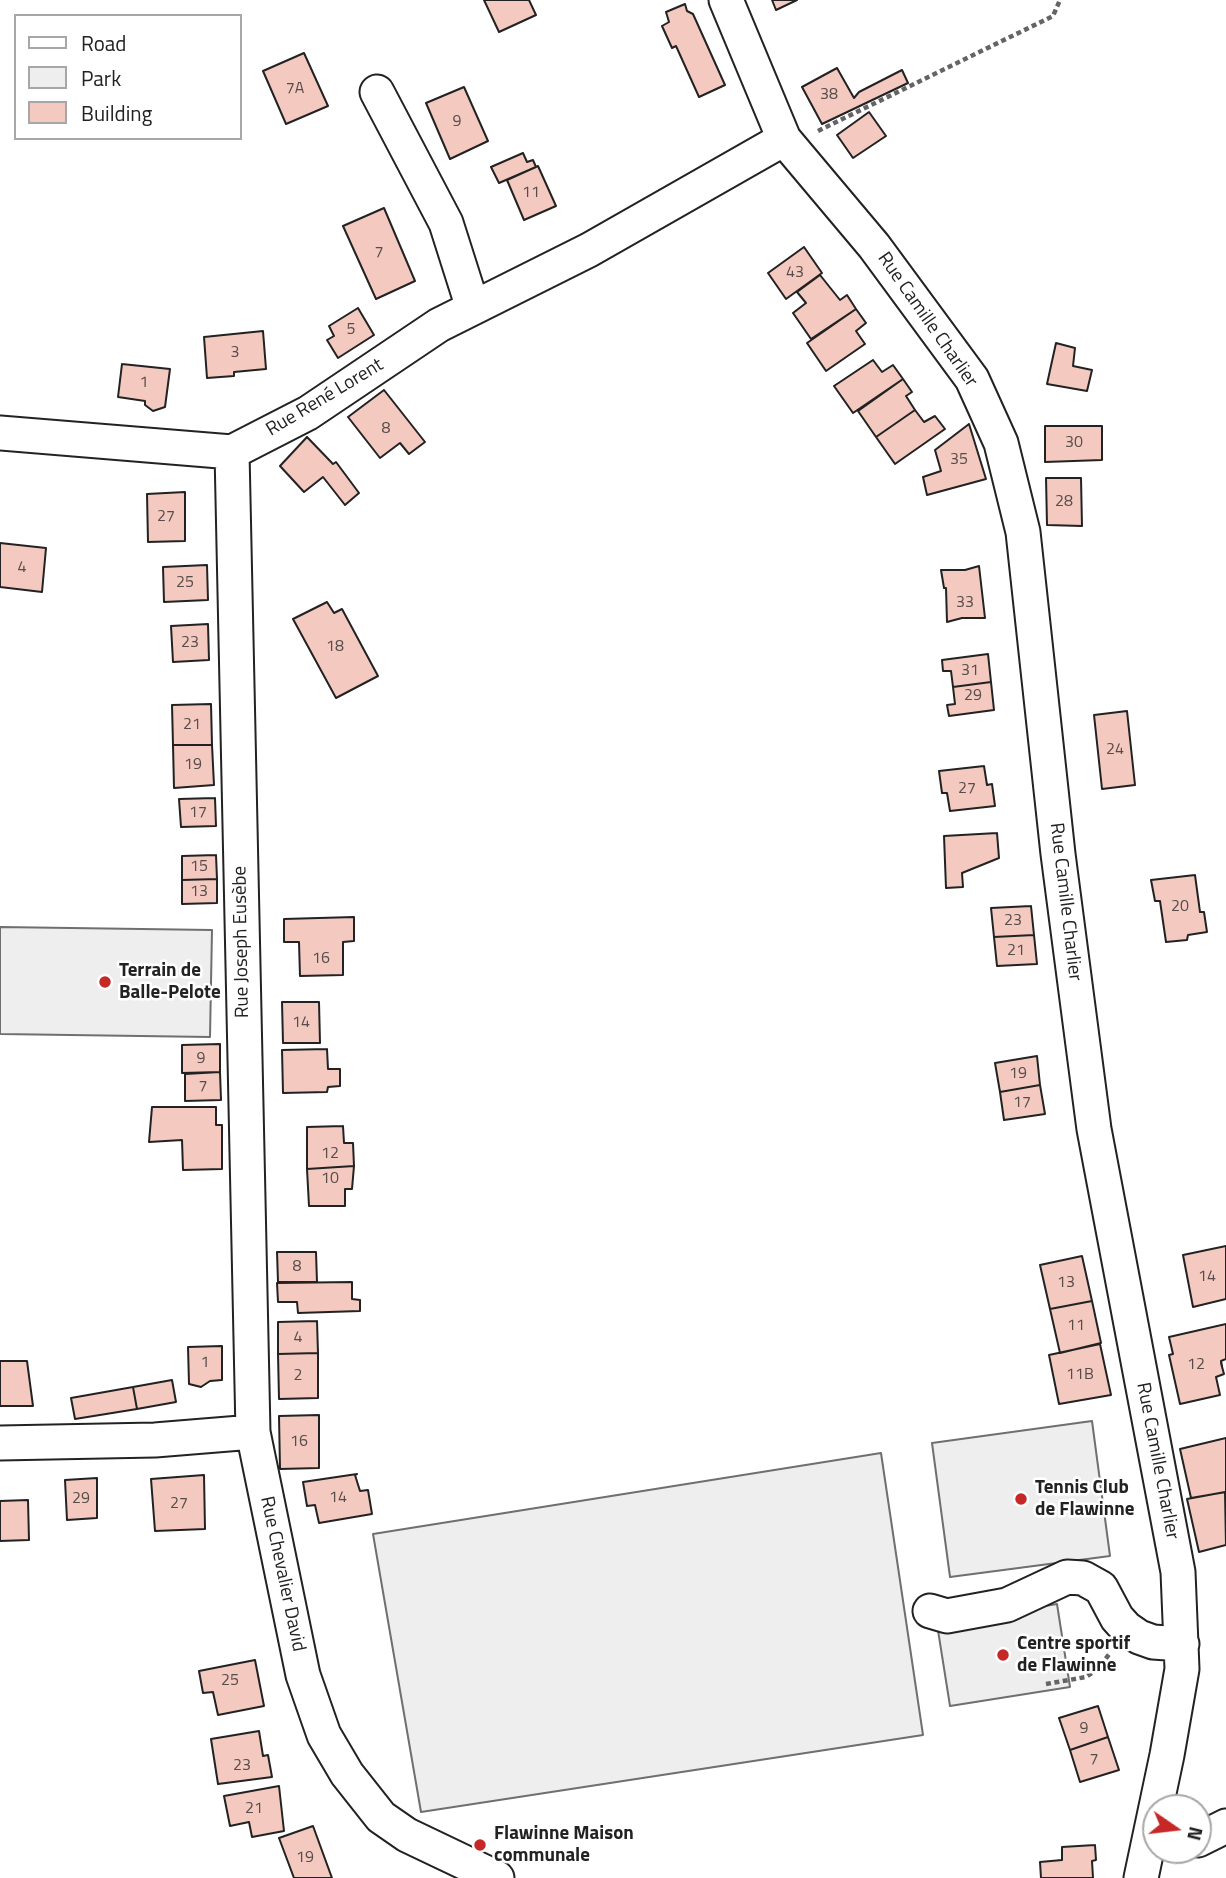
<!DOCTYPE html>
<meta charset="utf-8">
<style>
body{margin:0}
#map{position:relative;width:1226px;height:1878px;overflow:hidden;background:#fff;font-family:"Titillium Web",sans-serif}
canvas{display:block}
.legend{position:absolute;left:14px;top:14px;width:228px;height:126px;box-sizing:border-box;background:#fff;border:2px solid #a7a7a7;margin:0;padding:9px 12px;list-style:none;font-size:21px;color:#222}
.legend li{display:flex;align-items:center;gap:14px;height:35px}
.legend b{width:35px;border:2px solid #a7a7a7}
.north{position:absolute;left:1142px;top:1794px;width:70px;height:70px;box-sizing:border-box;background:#fff;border:2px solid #a7a7a7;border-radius:50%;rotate:104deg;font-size:19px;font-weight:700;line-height:28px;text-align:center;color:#222}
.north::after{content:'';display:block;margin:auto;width:24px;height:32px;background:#c62828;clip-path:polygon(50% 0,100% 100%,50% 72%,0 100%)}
</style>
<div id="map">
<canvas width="1226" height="1878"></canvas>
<ul class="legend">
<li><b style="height:9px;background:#fff"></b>Road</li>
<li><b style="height:19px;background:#eee"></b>Park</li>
<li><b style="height:19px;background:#f3c9c0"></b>Building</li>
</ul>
<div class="north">N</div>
</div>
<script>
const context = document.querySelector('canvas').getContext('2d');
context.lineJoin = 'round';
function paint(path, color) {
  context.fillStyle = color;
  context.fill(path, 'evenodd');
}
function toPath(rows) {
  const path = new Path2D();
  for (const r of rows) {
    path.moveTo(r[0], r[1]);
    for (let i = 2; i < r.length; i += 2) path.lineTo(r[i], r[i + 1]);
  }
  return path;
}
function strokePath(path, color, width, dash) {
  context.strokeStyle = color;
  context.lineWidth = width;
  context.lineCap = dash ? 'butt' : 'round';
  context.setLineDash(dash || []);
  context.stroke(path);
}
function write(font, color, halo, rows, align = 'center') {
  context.font = font + ' "Titillium Web",sans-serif';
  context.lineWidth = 5;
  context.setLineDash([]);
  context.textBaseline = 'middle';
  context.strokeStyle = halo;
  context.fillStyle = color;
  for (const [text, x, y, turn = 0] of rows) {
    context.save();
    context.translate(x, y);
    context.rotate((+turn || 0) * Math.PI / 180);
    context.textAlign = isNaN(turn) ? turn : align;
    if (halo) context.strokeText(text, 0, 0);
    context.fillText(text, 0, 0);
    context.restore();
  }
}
const green = toPath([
 [0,927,212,930,210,1037,0,1034,0,927],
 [1092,1421,1110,1556,950,1577,932,1443,1092,1421],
 [881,1453,923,1735,421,1812,373,1534,881,1453],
 [1057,1604,1070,1687,950,1706,937,1624,1057,1604]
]);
paint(green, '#eee');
strokePath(green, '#6f6f6f', 2);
const building = toPath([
 [484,0,529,0,536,15,499,32,484,0],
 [772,0,797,0,776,10,772,0],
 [685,4,687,11,693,14,725,85,699,97,676,46,672,48,662,26,669,22,666,12,685,4],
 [304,53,328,106,286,124,263,71,304,53],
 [837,68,854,98,859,92,902,70,908,83,822,124,802,87,837,68],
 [464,87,488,141,450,159,426,103,464,87],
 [869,112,886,136,853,158,837,135,869,112],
 [523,153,527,162,533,160,536,167,499,183,491,167,523,153],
 [538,166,556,206,524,220,507,180,538,166],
 [384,208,415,281,376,299,343,226,384,208],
 [804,247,822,273,786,299,768,273,804,247],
 [820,275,840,300,847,295,856,309,811,339,793,313,806,303,797,292,820,275],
 [358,308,374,335,338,358,327,340,334,336,329,326,358,308],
 [856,309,866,323,856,331,865,344,826,371,807,343,856,309],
 [263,331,266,369,234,372,234,376,207,378,204,337,263,331],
 [1056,343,1075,348,1073,366,1092,370,1087,391,1047,384,1056,343],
 [873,360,882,372,893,365,903,379,853,413,834,386,873,360],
 [122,364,170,369,165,407,153,411,145,405,145,401,118,397,122,364],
 [903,379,912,392,906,396,915,410,876,437,858,411,903,379],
 [384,390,425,442,409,454,400,443,380,458,348,417,384,390],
 [915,410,924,422,935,416,945,429,895,464,876,437,915,410],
 [969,424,986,479,927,495,923,477,941,471,935,450,969,424],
 [1045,426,1102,426,1102,460,1045,462,1045,426],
 [307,437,333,464,336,462,359,493,345,505,323,477,304,492,280,466,307,437],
 [1046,478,1081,478,1082,526,1047,525,1046,478],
 [185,492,185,541,148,542,147,494,185,492],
 [0,543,46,548,42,592,0,587,0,543],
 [207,565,208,600,164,602,163,567,207,565],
 [979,566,985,618,962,618,947,622,946,588,944,588,941,570,965,570,979,566],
 [327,602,334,613,342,609,378,676,336,698,293,619,327,602],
 [208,624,209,660,173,662,171,626,208,624],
 [988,654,991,682,953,687,951,671,943,671,942,660,988,654],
 [991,682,994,710,949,716,947,705,955,704,953,687,991,682],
 [211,704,212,745,173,745,172,705,211,704],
 [1127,711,1135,785,1102,789,1094,715,1127,711],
 [173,745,212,745,214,785,174,788,173,745],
 [984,766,987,785,992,784,995,806,950,811,947,793,942,793,939,771,984,766],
 [215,798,216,826,181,827,179,799,215,798],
 [997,833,999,858,962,873,963,887,946,888,944,836,997,833],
 [216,855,217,879,182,880,182,856,216,855],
 [1195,875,1200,912,1204,912,1207,932,1188,935,1187,940,1166,942,1160,901,1155,901,1151,880,1195,875],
 [217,879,217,903,182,904,182,880,217,879],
 [1031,906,1034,935,994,937,991,908,1031,906],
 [354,917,354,941,343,942,343,975,300,976,299,942,284,942,284,919,354,917],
 [1034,935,1037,964,997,966,994,937,1034,935],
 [282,1002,319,1002,320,1043,283,1043,282,1002],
 [220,1044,220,1072,182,1073,182,1045,220,1044],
 [327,1049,328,1069,340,1069,340,1086,328,1087,327,1092,283,1093,282,1050,327,1049],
 [1037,1056,1040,1085,1000,1092,995,1063,1037,1056],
 [220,1072,221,1100,185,1101,185,1074,220,1072],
 [1040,1085,1045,1114,1004,1120,1000,1092,1040,1085],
 [152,1107,216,1107,216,1125,222,1125,222,1169,183,1170,182,1140,149,1142,152,1107],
 [343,1126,344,1143,353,1143,354,1166,307,1169,307,1127,343,1126],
 [354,1166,352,1189,345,1189,345,1206,309,1206,307,1169,354,1166],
 [1226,1246,1226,1299,1193,1307,1183,1255,1226,1246],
 [277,1252,316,1252,317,1282,278,1282,277,1252],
 [1082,1256,1092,1301,1050,1309,1040,1265,1082,1256],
 [352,1282,352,1299,360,1300,360,1311,298,1313,297,1302,278,1302,277,1283,352,1282],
 [1092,1301,1101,1343,1060,1353,1050,1309,1092,1301],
 [317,1321,318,1353,278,1354,278,1322,317,1321],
 [1226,1324,1226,1359,1221,1361,1222,1366,1221,1363,1224,1374,1216,1377,1220,1395,1180,1404,1169,1355,1173,1354,1169,1337,1226,1324],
 [1100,1344,1111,1395,1059,1404,1049,1355,1100,1344],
 [222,1346,222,1380,210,1381,201,1387,189,1384,188,1347,222,1346],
 [318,1353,318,1398,279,1399,278,1354,318,1353],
 [0,1361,27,1361,33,1406,0,1406,0,1361],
 [172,1380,176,1402,137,1409,133,1387,172,1380],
 [133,1387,137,1409,75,1419,71,1398,133,1387],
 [319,1415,319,1468,280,1469,279,1416,319,1415],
 [1226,1438,1226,1492,1191,1498,1180,1449,1226,1438],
 [357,1474,355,1475,360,1491,368,1490,372,1514,319,1523,315,1505,307,1506,303,1482,357,1474],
 [204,1475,205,1529,155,1531,151,1479,204,1475],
 [97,1478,97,1518,67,1520,65,1480,97,1478],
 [1225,1492,1226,1545,1199,1552,1187,1499,1225,1492],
 [28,1500,29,1540,0,1541,0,1501,28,1500],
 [255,1660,264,1706,218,1715,213,1692,203,1693,199,1671,255,1660],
 [1098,1706,1108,1737,1070,1750,1059,1718,1098,1706],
 [259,1731,263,1756,268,1755,272,1777,218,1784,211,1739,259,1731],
 [1108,1737,1119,1770,1080,1782,1070,1750,1108,1737],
 [279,1786,284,1831,252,1837,249,1822,230,1826,224,1796,279,1786],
 [313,1826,332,1878,294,1878,279,1838,313,1826],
 [1095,1845,1096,1860,1092,1861,1093,1878,1041,1878,1040,1862,1062,1860,1062,1847,1095,1845]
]);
paint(building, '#f3c9c0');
strokePath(building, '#222', 2);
const minor = toPath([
 [726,0,784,139,874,246,972,379,1001,443,1023,532,1058,854,1094,1129,1178,1572,1182,1669,1167,1755,1141,1878],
 [377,92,446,223,473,308],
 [0,433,232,452,308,413,439,325,589,250,784,139],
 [232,452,253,1432,303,1675,324,1735,347,1774,381,1817,407,1835,497,1878],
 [0,1443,155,1440,253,1432],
 [930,1611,947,1616,1007,1605,1067,1577,1083,1578,1101,1588,1117,1618,1126,1628,1139,1637,1153,1642,1182,1644],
 [1198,1840,1226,1826]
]);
strokePath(minor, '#222', 37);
strokePath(toPath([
 [818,131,1053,16,1060,0],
 [1046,1684,1086,1677,1098,1669,1110,1653]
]), '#646464', 4.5, [5, 3.5]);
strokePath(minor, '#fff', 33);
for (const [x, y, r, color] of [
 [105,982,7,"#c62828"],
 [1021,1499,7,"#c62828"],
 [1003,1655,7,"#c62828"],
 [480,1845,7,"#c62828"]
]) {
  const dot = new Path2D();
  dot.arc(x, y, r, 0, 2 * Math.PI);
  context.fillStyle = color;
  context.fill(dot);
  strokePath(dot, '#fff', 2.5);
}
write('16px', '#564c4a', null, [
 ["7A",295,89],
 ["38",829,95],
 ["9",457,122],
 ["11",531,193],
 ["7",379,253],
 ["43",795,273],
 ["5",351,330],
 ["3",235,353],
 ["1",144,383],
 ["8",386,429],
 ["30",1074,443],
 ["35",959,460],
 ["28",1064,502],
 ["27",166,517],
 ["4",22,568],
 ["25",185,583],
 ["33",965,603],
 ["23",190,643],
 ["18",335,647],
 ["31",970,671],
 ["29",973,696],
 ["21",192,725],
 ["24",1115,750],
 ["19",193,765],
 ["27",967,789],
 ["17",198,813],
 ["15",199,867],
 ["13",199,892],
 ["20",1180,907],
 ["23",1013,921],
 ["21",1016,951],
 ["16",321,959],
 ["14",301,1023],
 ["9",201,1059],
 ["19",1018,1074],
 ["7",203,1087],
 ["17",1022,1103],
 ["12",330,1154],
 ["10",330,1179],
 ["8",297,1267],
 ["14",1207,1277],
 ["13",1066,1283],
 ["11",1076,1326],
 ["4",298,1338],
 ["1",205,1363],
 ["12",1196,1365],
 ["11B",1080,1375],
 ["2",298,1376],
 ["16",299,1442],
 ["14",338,1498],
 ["29",81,1499],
 ["27",179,1504],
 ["25",230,1681],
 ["9",1084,1729],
 ["7",1094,1760],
 ["23",242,1766],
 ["21",254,1809],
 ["19",305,1858]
]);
write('19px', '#222', '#fff', [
 ["Rue Camille Charlier",927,320,55],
 ["Rue René Lorent",325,398,-31],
 ["Rue Camille Charlier",1065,902,83],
 ["Rue Joseph Eusèbe",242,942,-91],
 ["Rue Camille Charlier",1157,1461,79],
 ["Rue Chevalier David",282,1574,78]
]);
write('bold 19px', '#222', '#fff', [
 ["Terrain de",119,971],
 ["Balle-Pelote",119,993],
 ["Tennis Club",1035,1488],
 ["de Flawinne",1035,1510],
 ["Centre sportif",1017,1644],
 ["de Flawinne",1017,1666],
 ["Flawinne Maison",494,1834],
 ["communale",494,1856]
], 'left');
</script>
